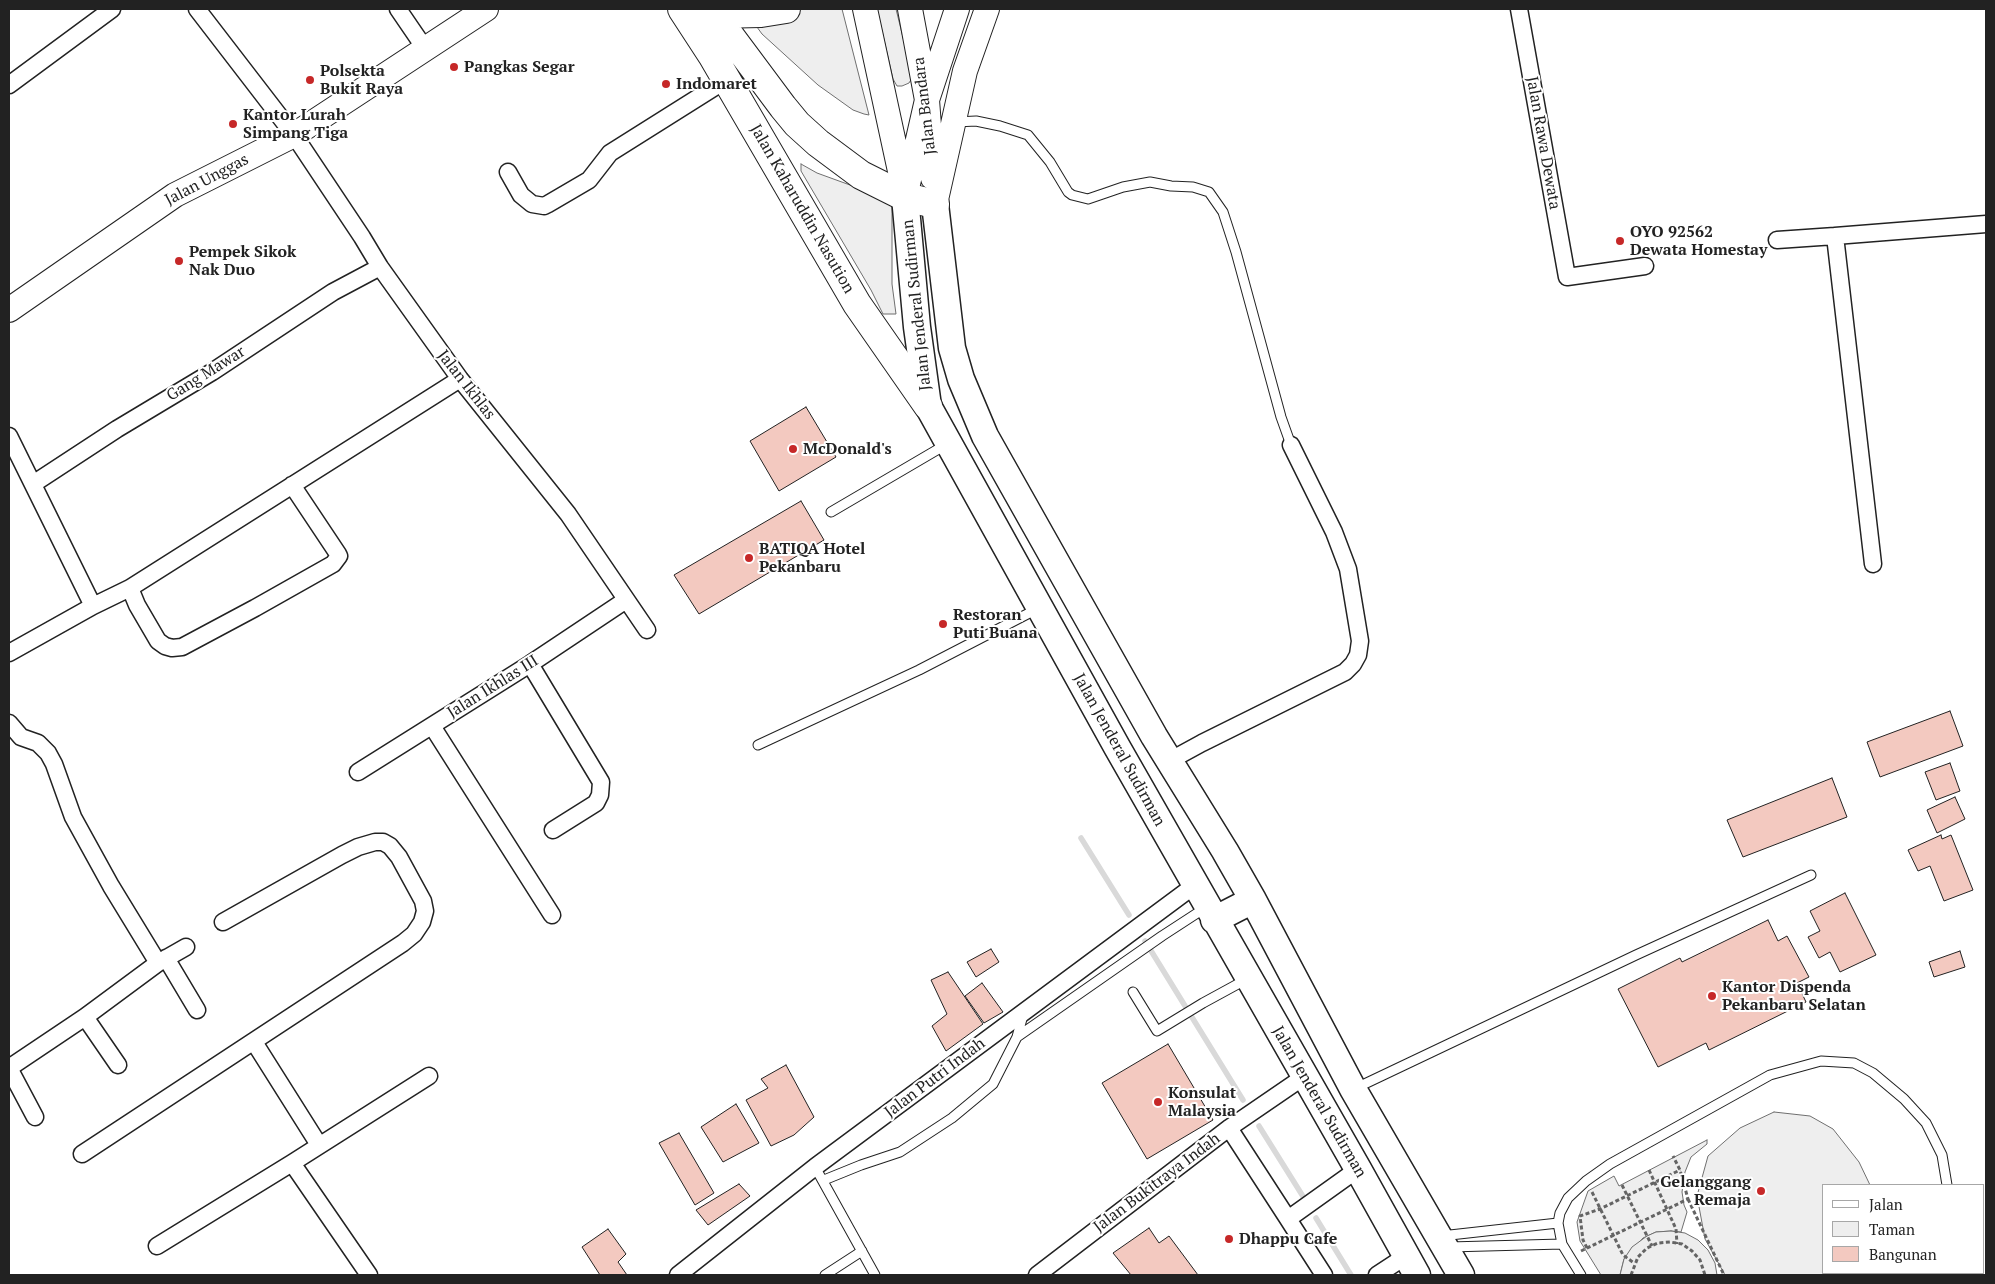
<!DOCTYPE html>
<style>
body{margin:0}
#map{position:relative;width:1995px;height:1284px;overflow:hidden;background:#fff;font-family:"PT Serif",serif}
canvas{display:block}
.frame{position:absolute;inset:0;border:10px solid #222;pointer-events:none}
.legend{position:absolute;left:1822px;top:1184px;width:162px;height:90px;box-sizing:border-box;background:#fff;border:1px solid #a7a7a7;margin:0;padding:6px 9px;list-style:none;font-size:15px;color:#222}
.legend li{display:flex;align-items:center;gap:10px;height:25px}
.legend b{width:25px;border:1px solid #a7a7a7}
</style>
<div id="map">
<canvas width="1995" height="1284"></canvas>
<div class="frame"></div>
<ul class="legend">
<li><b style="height:6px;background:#fff"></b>Jalan</li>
<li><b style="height:14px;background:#eee"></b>Taman</li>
<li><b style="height:14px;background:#f3c9c0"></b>Bangunan</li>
</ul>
</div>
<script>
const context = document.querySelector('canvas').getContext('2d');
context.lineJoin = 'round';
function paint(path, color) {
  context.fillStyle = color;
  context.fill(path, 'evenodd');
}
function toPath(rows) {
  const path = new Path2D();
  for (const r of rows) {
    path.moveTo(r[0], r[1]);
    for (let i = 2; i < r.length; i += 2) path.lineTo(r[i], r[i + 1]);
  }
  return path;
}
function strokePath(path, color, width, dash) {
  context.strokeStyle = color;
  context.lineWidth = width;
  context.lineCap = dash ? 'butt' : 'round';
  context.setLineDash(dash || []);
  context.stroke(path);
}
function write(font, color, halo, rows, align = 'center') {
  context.font = font + ' "PT Serif",serif';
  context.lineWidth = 4;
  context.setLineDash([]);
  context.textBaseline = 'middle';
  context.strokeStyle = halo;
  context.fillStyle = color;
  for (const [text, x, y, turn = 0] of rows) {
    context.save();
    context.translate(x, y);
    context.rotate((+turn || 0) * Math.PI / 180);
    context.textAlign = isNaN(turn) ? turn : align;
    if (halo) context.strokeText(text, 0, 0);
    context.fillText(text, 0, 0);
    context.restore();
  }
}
const green = toPath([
 [744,9,842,9,869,115,864,114,853,110,818,85,762,34,744,9],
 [877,9,896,9,911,70,912,78,909,83,902,86,897,86,893,79,877,9],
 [801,164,817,173,850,185,892,196,892,284,896,314,883,314,871,290,801,171,801,164],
 [1774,1112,1810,1116,1833,1129,1859,1162,1870,1185,1824,1185,1824,1273,1897,1273,1897,1275,1725,1275,1705,1239,1697,1196,1708,1156,1740,1128,1774,1112],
 [1707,1140,1707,1144,1691,1157,1685,1172,1682,1192,1684,1205,1687,1212,1681,1232,1671,1231,1656,1232,1643,1238,1624,1259,1620,1275,1601,1275,1580,1241,1577,1222,1588,1191,1614,1176,1619,1186,1707,1140]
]);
paint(green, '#eee');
strokePath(green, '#6f6f6f', 1);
const parking = toPath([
 [1671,1231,1685,1233,1698,1240,1708,1250,1715,1263,1717,1275,1620,1275,1624,1259,1632,1247,1647,1236,1656,1232,1671,1231]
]);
paint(parking, '#ededed');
strokePath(parking, '#6f6f6f', 1);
strokePath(toPath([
 [1081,838,1129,915],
 [1145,941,1243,1100],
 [1259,1126,1304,1198],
 [1316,1218,1351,1275]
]), '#d9d9d9', 5.5);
const building = toPath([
 [806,407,836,457,779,491,750,441,806,407],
 [801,501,824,540,699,614,674,575,801,501],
 [1950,711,1963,746,1880,777,1867,742,1950,711],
 [1950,763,1960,791,1936,800,1925,772,1950,763],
 [1832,778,1847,817,1743,857,1727,820,1832,778],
 [1955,797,1965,819,1937,833,1927,810,1955,797],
 [1941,835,1942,839,1951,835,1973,890,1944,901,1930,866,1918,871,1908,850,1941,835],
 [1845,893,1876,955,1840,972,1830,952,1819,958,1808,937,1820,931,1810,911,1845,893],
 [1768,920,1778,941,1787,936,1809,977,1797,983,1806,1002,1709,1050,1706,1043,1658,1067,1618,989,1680,958,1682,962,1768,920],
 [991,949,999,962,976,977,967,962,991,949],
 [1960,951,1965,967,1934,977,1929,962,1960,951],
 [948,972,983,1024,946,1051,932,1026,947,1014,931,980,948,972],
 [982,983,1003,1012,984,1023,965,996,982,983],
 [1168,1044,1213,1120,1147,1159,1102,1083,1168,1044],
 [786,1065,814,1117,794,1135,771,1146,746,1100,768,1088,761,1079,786,1065],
 [736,1104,759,1143,723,1162,701,1127,736,1104],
 [679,1133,714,1193,695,1205,659,1143,679,1133],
 [739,1184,750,1196,708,1225,696,1210,739,1184],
 [1149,1228,1159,1243,1169,1236,1198,1275,1131,1275,1113,1253,1149,1228],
 [608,1229,626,1254,618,1262,627,1275,600,1275,582,1247,608,1229],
 [1956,1273,1982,1273,1982,1275,1956,1275,1956,1273]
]);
paint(building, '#f3c9c0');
strokePath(building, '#222', 1);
const lane = toPath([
 [956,122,976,121,1000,126,1028,135,1050,162,1068,192,1072,195,1088,199,1123,187,1150,182,1171,186,1193,187,1209,192,1223,212,1236,252,1281,417,1291,445],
 [831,512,947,444],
 [758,745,919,670,1037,609],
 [1133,992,1157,1031,1203,1003,1247,979],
 [1017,1037,1162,936,1205,908],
 [1356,1088,1636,955,1811,875],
 [815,1167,875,1275],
 [824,1180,861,1165,900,1152,952,1118,993,1084,1017,1037,1023,1015],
 [1441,1236,1558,1223],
 [1449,1247,1562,1244],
 [825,1275,862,1251],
 [1581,1275,1562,1244,1558,1223,1560,1213,1568,1198,1586,1181,1610,1164,1770,1075,1821,1061,1854,1063,1873,1073,1904,1099,1926,1123,1942,1155,1947,1185],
 [1936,1275,1937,1273]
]);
const street = toPath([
 [197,9,294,135,362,237,380,267,460,379,568,514,647,630],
 [398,9,426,50],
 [1519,9,1567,277,1645,266],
 [9,85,112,9],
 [508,172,521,195,532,204,544,206,548,204,589,180,610,153,726,80],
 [1777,240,1835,236],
 [9,436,93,606],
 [33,484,117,429,212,372,333,292,380,267],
 [1873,564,1835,236,1986,224],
 [130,588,137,605,158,641,165,646,172,648,182,647,255,608,333,564,339,556,338,554,292,485],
 [9,653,93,606,130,588,460,379],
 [530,664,601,782,600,795,596,803,553,830],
 [9,723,21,737,38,743,48,753,54,764,73,817,111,886,158,963],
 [432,726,552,915],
 [1169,761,1202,743,1345,672,1353,664,1358,655,1360,641,1348,569,1334,532,1291,445],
 [358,772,530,664,626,600],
 [166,958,197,1010],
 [85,1017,118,1065],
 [254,1042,319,1145],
 [9,1068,85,1017,158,963,186,947],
 [9,1068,35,1117],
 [1229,1128,1288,1219,1358,1169],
 [82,1154,403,943,414,934,422,922,425,911,423,901,399,857,390,846,383,842,375,842,358,847,342,855,223,922],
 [292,1163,369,1275],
 [1288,1219,1324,1275],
 [157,1246,292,1163,429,1076],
 [678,1275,815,1167,1195,885],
 [1037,1275,1229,1128,1305,1076],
 [1377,1275,1406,1256]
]);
const secondary = toPath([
 [865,9,903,185],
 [910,9,927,100,933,178],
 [905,197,927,100,957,9],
 [935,204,965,71,987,9],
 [9,310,175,195,294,135,486,9]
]);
const primary = toPath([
 [905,197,917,327,928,406,1117,747,1358,1169,1417,1275],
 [935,204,952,348,961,379,985,436,1154,736,1225,851,1253,900,1353,1089,1461,1275],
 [1214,920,1253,900]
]);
const highway = toPath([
 [682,9,712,55,857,304,928,406],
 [710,9,783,107,797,124,818,143,861,175,905,197,935,204],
 [714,14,761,13,786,9]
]);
strokePath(lane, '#222', 11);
strokePath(street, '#222', 19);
strokePath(secondary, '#222', 26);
strokePath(primary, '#222', 29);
strokePath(highway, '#222', 30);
strokePath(toPath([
 [1649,1170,1676,1229,1677,1244],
 [1622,1185,1652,1246],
 [1592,1192,1623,1255,1634,1263],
 [1688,1199,1724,1275],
 [1587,1248,1583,1240,1580,1216,1600,1209,1680,1170],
 [1581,1251,1688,1199,1680,1170,1673,1156],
 [1631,1275,1638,1257,1647,1248,1658,1243,1670,1242,1682,1244,1692,1251,1700,1260,1705,1275]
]), '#646464', 3, [4, 2.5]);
strokePath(lane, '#fff', 9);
strokePath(street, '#fff', 16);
strokePath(secondary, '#fff', 24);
strokePath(primary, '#fff', 26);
strokePath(highway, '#fff', 28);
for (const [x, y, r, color] of [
 [454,67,5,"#c62828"],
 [310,80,5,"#c62828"],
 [666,84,5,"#c62828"],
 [233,124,5,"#c62828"],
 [1620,241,5,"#c62828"],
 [179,261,5,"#c62828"],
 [793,449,5,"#c62828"],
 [749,558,5,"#c62828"],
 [943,624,5,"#c62828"],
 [1712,996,5,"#c62828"],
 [1158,1102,5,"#c62828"],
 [1761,1191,5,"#c62828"],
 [1229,1239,5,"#c62828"]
]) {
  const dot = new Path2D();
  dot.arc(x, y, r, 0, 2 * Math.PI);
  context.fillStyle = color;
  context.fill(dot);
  strokePath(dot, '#fff', 2);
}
write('bold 16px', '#222', '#fff', [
 ["Pangkas Segar",464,67],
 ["Polsekta",320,71],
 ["Bukit Raya",320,89],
 ["Indomaret",676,84],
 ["Kantor Lurah",243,115],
 ["Simpang Tiga",243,133],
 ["OYO 92562",1630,232],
 ["Dewata Homestay",1630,250],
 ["Pempek Sikok",189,252],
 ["Nak Duo",189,270],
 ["McDonald's",803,449],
 ["BATIQA Hotel",759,549],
 ["Pekanbaru",759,567],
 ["Restoran",953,615],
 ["Puti Buana",953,633],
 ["Kantor Dispenda",1722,987],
 ["Pekanbaru Selatan",1722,1005],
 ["Konsulat",1168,1093],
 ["Malaysia",1168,1111],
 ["Gelanggang",1751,1182,"right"],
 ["Remaja",1751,1200,"right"],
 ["Dhappu Cafe",1239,1239]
], 'left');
write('16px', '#222', '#fff', [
 ["Jalan Bandara",925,106,-97],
 ["Jalan Rawa Dewata",1543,143,80],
 ["Jalan Unggas",207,180,-28],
 ["Jalan Kaharuddin Nasution",802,209,60],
 ["Jalan Jenderal Sudirman",917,305,-96],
 ["Gang Mawar",206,374,-32],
 ["Jalan Ikhlas",466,385,52],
 ["Jalan Ikhlas III",493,687,-32],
 ["Jalan Jenderal Sudirman",1119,750,61],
 ["Jalan Putri Indah",935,1078,-37],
 ["Jalan Jenderal Sudirman",1319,1102,60],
 ["Jalan Bukitraya Indah",1157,1183,-37]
]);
</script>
